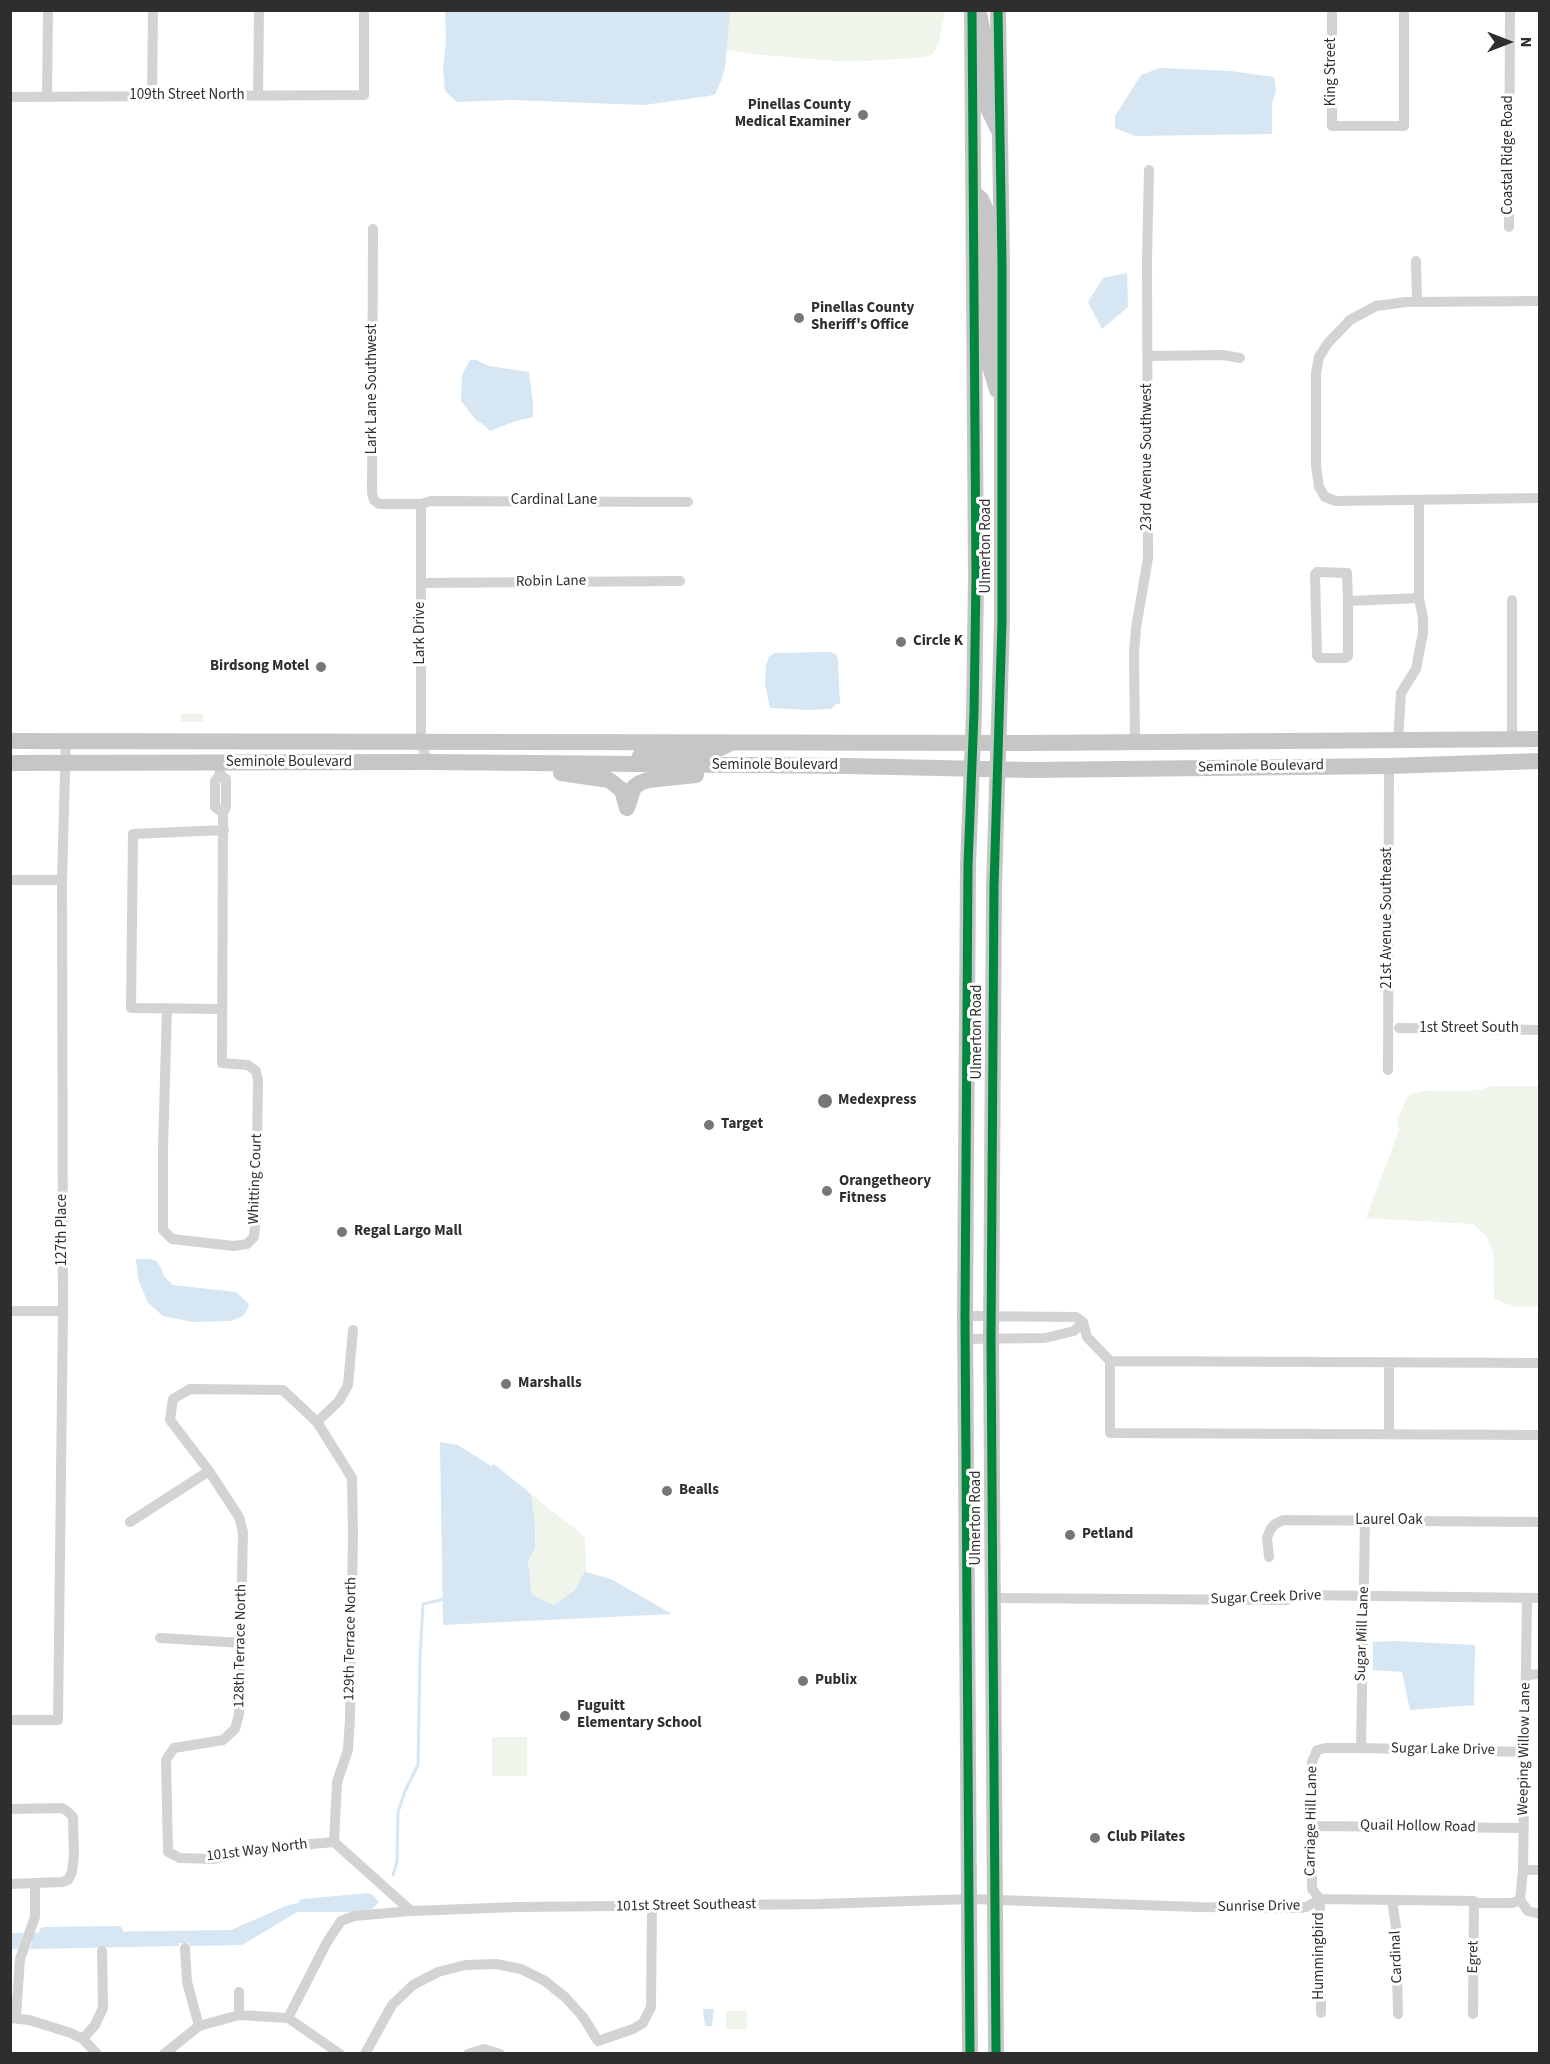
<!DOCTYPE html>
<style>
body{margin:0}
#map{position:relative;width:1550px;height:2064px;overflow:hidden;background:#fff;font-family:"Source Sans 3",sans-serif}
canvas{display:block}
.frame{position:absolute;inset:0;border:12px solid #2e2e2e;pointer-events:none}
.north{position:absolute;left:1478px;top:12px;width:60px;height:60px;-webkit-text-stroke:4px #fff;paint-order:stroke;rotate:90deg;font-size:16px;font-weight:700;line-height:24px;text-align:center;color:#2e2e2e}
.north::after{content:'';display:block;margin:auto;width:21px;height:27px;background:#2e2e2e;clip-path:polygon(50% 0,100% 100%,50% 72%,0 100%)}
</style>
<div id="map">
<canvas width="1550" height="2064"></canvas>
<div class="frame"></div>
<div class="north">N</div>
</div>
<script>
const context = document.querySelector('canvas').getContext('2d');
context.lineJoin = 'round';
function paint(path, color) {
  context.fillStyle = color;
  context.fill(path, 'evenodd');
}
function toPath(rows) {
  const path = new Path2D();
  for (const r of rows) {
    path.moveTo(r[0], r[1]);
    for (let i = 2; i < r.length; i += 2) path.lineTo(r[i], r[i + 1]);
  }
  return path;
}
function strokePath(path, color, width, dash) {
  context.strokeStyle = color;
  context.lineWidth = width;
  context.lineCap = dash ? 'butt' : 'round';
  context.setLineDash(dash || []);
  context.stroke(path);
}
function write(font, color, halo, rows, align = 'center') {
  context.font = font + ' "Source Sans 3",sans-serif';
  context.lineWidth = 6;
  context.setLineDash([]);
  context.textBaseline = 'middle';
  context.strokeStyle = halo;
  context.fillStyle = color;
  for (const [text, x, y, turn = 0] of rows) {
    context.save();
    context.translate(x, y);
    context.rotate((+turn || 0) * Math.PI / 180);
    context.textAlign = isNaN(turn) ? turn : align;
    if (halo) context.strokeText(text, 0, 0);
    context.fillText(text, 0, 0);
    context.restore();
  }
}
paint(toPath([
 [730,11,944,11,944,17,939,43,932,55,917,58,848,62,751,54,726,50],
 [181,714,203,714,203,722,181,722],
 [1489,1086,1539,1086,1539,1306,1516,1307,1494,1299,1493,1252,1486,1236,1473,1224,1366,1218,1399,1130,1397,1120,1406,1100,1411,1094,1422,1091,1482,1090],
 [531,1494,585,1537,586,1569,575,1590,554,1605,532,1595,528,1562,535,1548,535,1523],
 [492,1737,527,1737,527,1776,492,1776],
 [726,2011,747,2011,747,2029,726,2029]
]), '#f0f5eb');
paint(toPath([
 [445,11,730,11,725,67,721,81,715,94,709,96,644,105,511,100,457,102,445,91,443,69,446,40],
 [1160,68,1231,71,1274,77,1276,91,1272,104,1272,134,1135,136,1115,128,1115,116,1141,75],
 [1127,273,1128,307,1102,329,1088,302,1103,278],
 [470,360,476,360,489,366,529,372,533,405,533,417,513,422,490,431,483,424,477,421,461,401,462,375],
 [829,652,836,654,838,659,840,704,836,704,831,709,809,710,770,708,765,684,766,665,769,657,774,653],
 [136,1259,150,1259,156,1261,160,1266,164,1276,173,1285,236,1292,249,1304,247,1310,243,1316,231,1321,193,1322,163,1316,148,1303,138,1279],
 [440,1442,458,1445,491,1466,494,1464,531,1494,535,1523,535,1548,528,1562,532,1595,554,1605,575,1590,586,1569,586,1572,611,1579,672,1614,443,1625],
 [1394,1641,1475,1645,1474,1705,1410,1710,1402,1672,1373,1670,1373,1642],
 [365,1893,373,1895,379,1902,372,1909,351,1912,297,1912,242,1945,190,1946,189,1943,179,1943,179,1946,30,1949,32,1941,22,1939,18,1949,11,1949,10,1933,231,1930,288,1905,300,1903,352,1902],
 [703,2009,714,2009,712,2026,705,2026]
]), '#d6e6f3');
strokePath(toPath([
 [393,1875,397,1861,398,1812,405,1791,418,1765,420,1658,423,1604,444,1599]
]), '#d6e6f3', 3);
strokePath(toPath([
 [303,1904,368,1898],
 [44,1932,118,1931]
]), '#d6e6f3', 10);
strokePath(toPath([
 [1332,10,1332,126,1404,126,1404,10],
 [152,96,153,10],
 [258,96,259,10],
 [10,97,364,95,364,10],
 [47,97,48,10],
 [1509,227,1510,10],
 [373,229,372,493,374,500,379,504,421,504,431,501,688,502],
 [1416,261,1417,302],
 [1540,301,1406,302,1376,306,1350,320,1328,343,1319,357,1316,373,1316,466,1319,487,1325,497,1336,501,1540,498],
 [1148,356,1223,355,1240,358],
 [421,504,421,741,427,762],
 [421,583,680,581],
 [1512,600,1512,740],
 [1348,601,1348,656,1345,658,1319,658,1317,656,1315,574,1317,572,1347,573,1348,601,1419,598],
 [1398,740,1401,693,1416,669,1423,633,1423,618,1419,598,1419,500],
 [1135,742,1134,653,1136,628,1148,558,1147,259,1149,170],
 [220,769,220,775,215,781,215,807,223,813],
 [10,880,62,880],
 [167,1008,163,1150,163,1230,172,1239,234,1246,247,1244,254,1237,256,1214,258,1080,256,1071,248,1065,222,1063,223,813,226,807,226,779,220,775],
 [222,1009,131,1008,133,834,224,830],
 [1399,1028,1540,1030],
 [1388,1070,1389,766],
 [10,1311,63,1311],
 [965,1316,1076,1317,1083,1322,1087,1337,1110,1361],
 [965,1339,1045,1338,1074,1331,1083,1322],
 [1389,1363,1389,1434],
 [1540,1363,1110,1361,1110,1433,1540,1435],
 [317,1422,339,1401,348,1385,353,1330],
 [130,1522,209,1471],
 [1269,1557,1267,1538,1270,1530,1275,1524,1283,1520,1540,1522],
 [993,1598,1273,1600,1286,1600,1299,1595,1540,1598],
 [160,1638,242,1643],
 [1526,1675,1540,1674],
 [10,1720,58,1720,63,1311,62,880,66,740],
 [1361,1748,1365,1520],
 [10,1809,62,1808,67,1811,73,1817,74,1855,72,1872,68,1880,62,1882,10,1884],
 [1312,1826,1524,1828],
 [334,1842,257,1849,213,1859,180,1858,168,1852,166,1760,174,1748,223,1740,235,1729,239,1714,243,1532,239,1517,209,1471,170,1420,173,1399,190,1389,283,1390,317,1422,352,1478,353,1535,350,1719,348,1750,337,1782,334,1842,411,1911,518,1907,820,1904,970,1899,1199,1907,1299,1908,1306,1907,1320,1899,1474,1901,1476,1903,1512,1903,1520,1900],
 [1523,1870,1540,1870],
 [1392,1900,1396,1927,1398,2014],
 [1520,1900,1523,1870,1527,1598],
 [1520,1900,1528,1911,1540,1914],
 [185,1948,187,1982,199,2026],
 [239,1992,239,2015],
 [1321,2013,1320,1899,1312,1889,1312,1762,1317,1750,1325,1748,1361,1748,1525,1752],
 [1473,2014,1474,1901],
 [16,2017,20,1959,35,1917,35,1883],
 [11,2018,29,2020,71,2033,83,2039,97,2054],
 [288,2018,327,1942,341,1921,354,1916,411,1911],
 [83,2039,95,2025,103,2008,102,1951],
 [164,2054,199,2026,239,2015,288,2018,340,2054],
 [365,2054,392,2005,413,1985,438,1972,465,1965,496,1964,521,1969,545,1981,566,1998,583,2017,598,2041,633,2029,643,2023,651,2007,652,1907],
 [468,2054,484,2049,500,2054]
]), '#d3d3d3', 10);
strokePath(toPath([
 [980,17,984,40,985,102,998,129],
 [974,193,981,199,987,213,989,363,997,390],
 [10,741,1026,743,1540,739],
 [640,756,645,754,712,752,729,744],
 [10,763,427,762,848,766,1030,770,1389,766,1540,761],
 [561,773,609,780,622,790,627,808],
 [627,808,634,787,640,783,648,780,696,775],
 [970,2054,965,1316,968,865,974,713,976,578,972,10],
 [996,2054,991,1340,994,886,1002,622,1002,265,998,10]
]), '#c6c6c6', 16);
strokePath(toPath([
 [970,2054,965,1316,968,865,974,713,976,578,972,10],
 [996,2054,991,1340,994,886,1002,622,1002,265,998,10]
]), '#00873e', 9);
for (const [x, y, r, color] of [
 [863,115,6,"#777"],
 [799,318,6,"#777"],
 [901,642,6,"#777"],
 [321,667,6,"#777"],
 [825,1101,8,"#777"],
 [709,1125,6,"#777"],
 [827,1191,6,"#777"],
 [342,1232,6,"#777"],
 [506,1384,6,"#777"],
 [667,1491,6,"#777"],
 [1070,1535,6,"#777"],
 [803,1681,6,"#777"],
 [565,1716,6,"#777"],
 [1095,1838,6,"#777"]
]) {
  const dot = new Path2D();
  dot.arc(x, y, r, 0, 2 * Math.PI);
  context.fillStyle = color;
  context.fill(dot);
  strokePath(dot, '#fff', 2);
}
write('15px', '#2e2e2e', '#fff', [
 ["King Street",1332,72,-90],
 ["109th Street North",187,96],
 ["Coastal Ridge Road",1509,155,-90],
 ["Lark Lane Southwest",373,389,-90],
 ["23rd Avenue Southwest",1148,457,-90],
 ["Cardinal Lane",554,501],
 ["Ulmerton Road",987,546,-90],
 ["Robin Lane",551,582,-1],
 ["Lark Drive",421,633,-90],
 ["Seminole Boulevard",289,763],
 ["Seminole Boulevard",775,766],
 ["Seminole Boulevard",1261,767,-1],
 ["21st Avenue Southeast",1388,918,-90],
 ["1st Street South",1469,1029],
 ["Ulmerton Road",978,1032,-90],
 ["Whitting Court",256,1179,-88],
 ["127th Place",63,1230,-90],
 ["Ulmerton Road",977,1518,-90],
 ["Laurel Oak",1389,1521],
 ["Sugar Creek Drive",1266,1598,-2],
 ["Sugar Mill Lane",1363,1634,-88],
 ["129th Terrace North",351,1639,-89],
 ["128th Terrace North",241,1646,-89],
 ["Weeping Willow Lane",1525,1749,-89],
 ["Sugar Lake Drive",1443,1750,1],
 ["Carriage Hill Lane",1312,1821,-89],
 ["Quail Hollow Road",1418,1827,1],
 ["101st Way North",257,1851,-7],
 ["101st Street Southeast",686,1906,-1],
 ["Sunrise Drive",1259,1907,-1],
 ["Hummingbird",1320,1956,-90],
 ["Cardinal",1397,1957,-92],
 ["Egret",1474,1957,-89]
]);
write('bold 15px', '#2e2e2e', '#fff', [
 ["Pinellas County",851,106,"right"],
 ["Medical Examiner",851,123,"right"],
 ["Pinellas County",811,309],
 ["Sheriff's Office",811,326],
 ["Circle K",913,642],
 ["Birdsong Motel",309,667,"right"],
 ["Medexpress",838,1101],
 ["Target",721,1125],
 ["Orangetheory",839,1182],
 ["Fitness",839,1199],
 ["Regal Largo Mall",354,1232],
 ["Marshalls",518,1384],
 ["Bealls",679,1491],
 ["Petland",1082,1535],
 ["Publix",815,1681],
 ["Fuguitt",577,1707],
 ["Elementary School",577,1724],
 ["Club Pilates",1107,1838]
], 'left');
</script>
